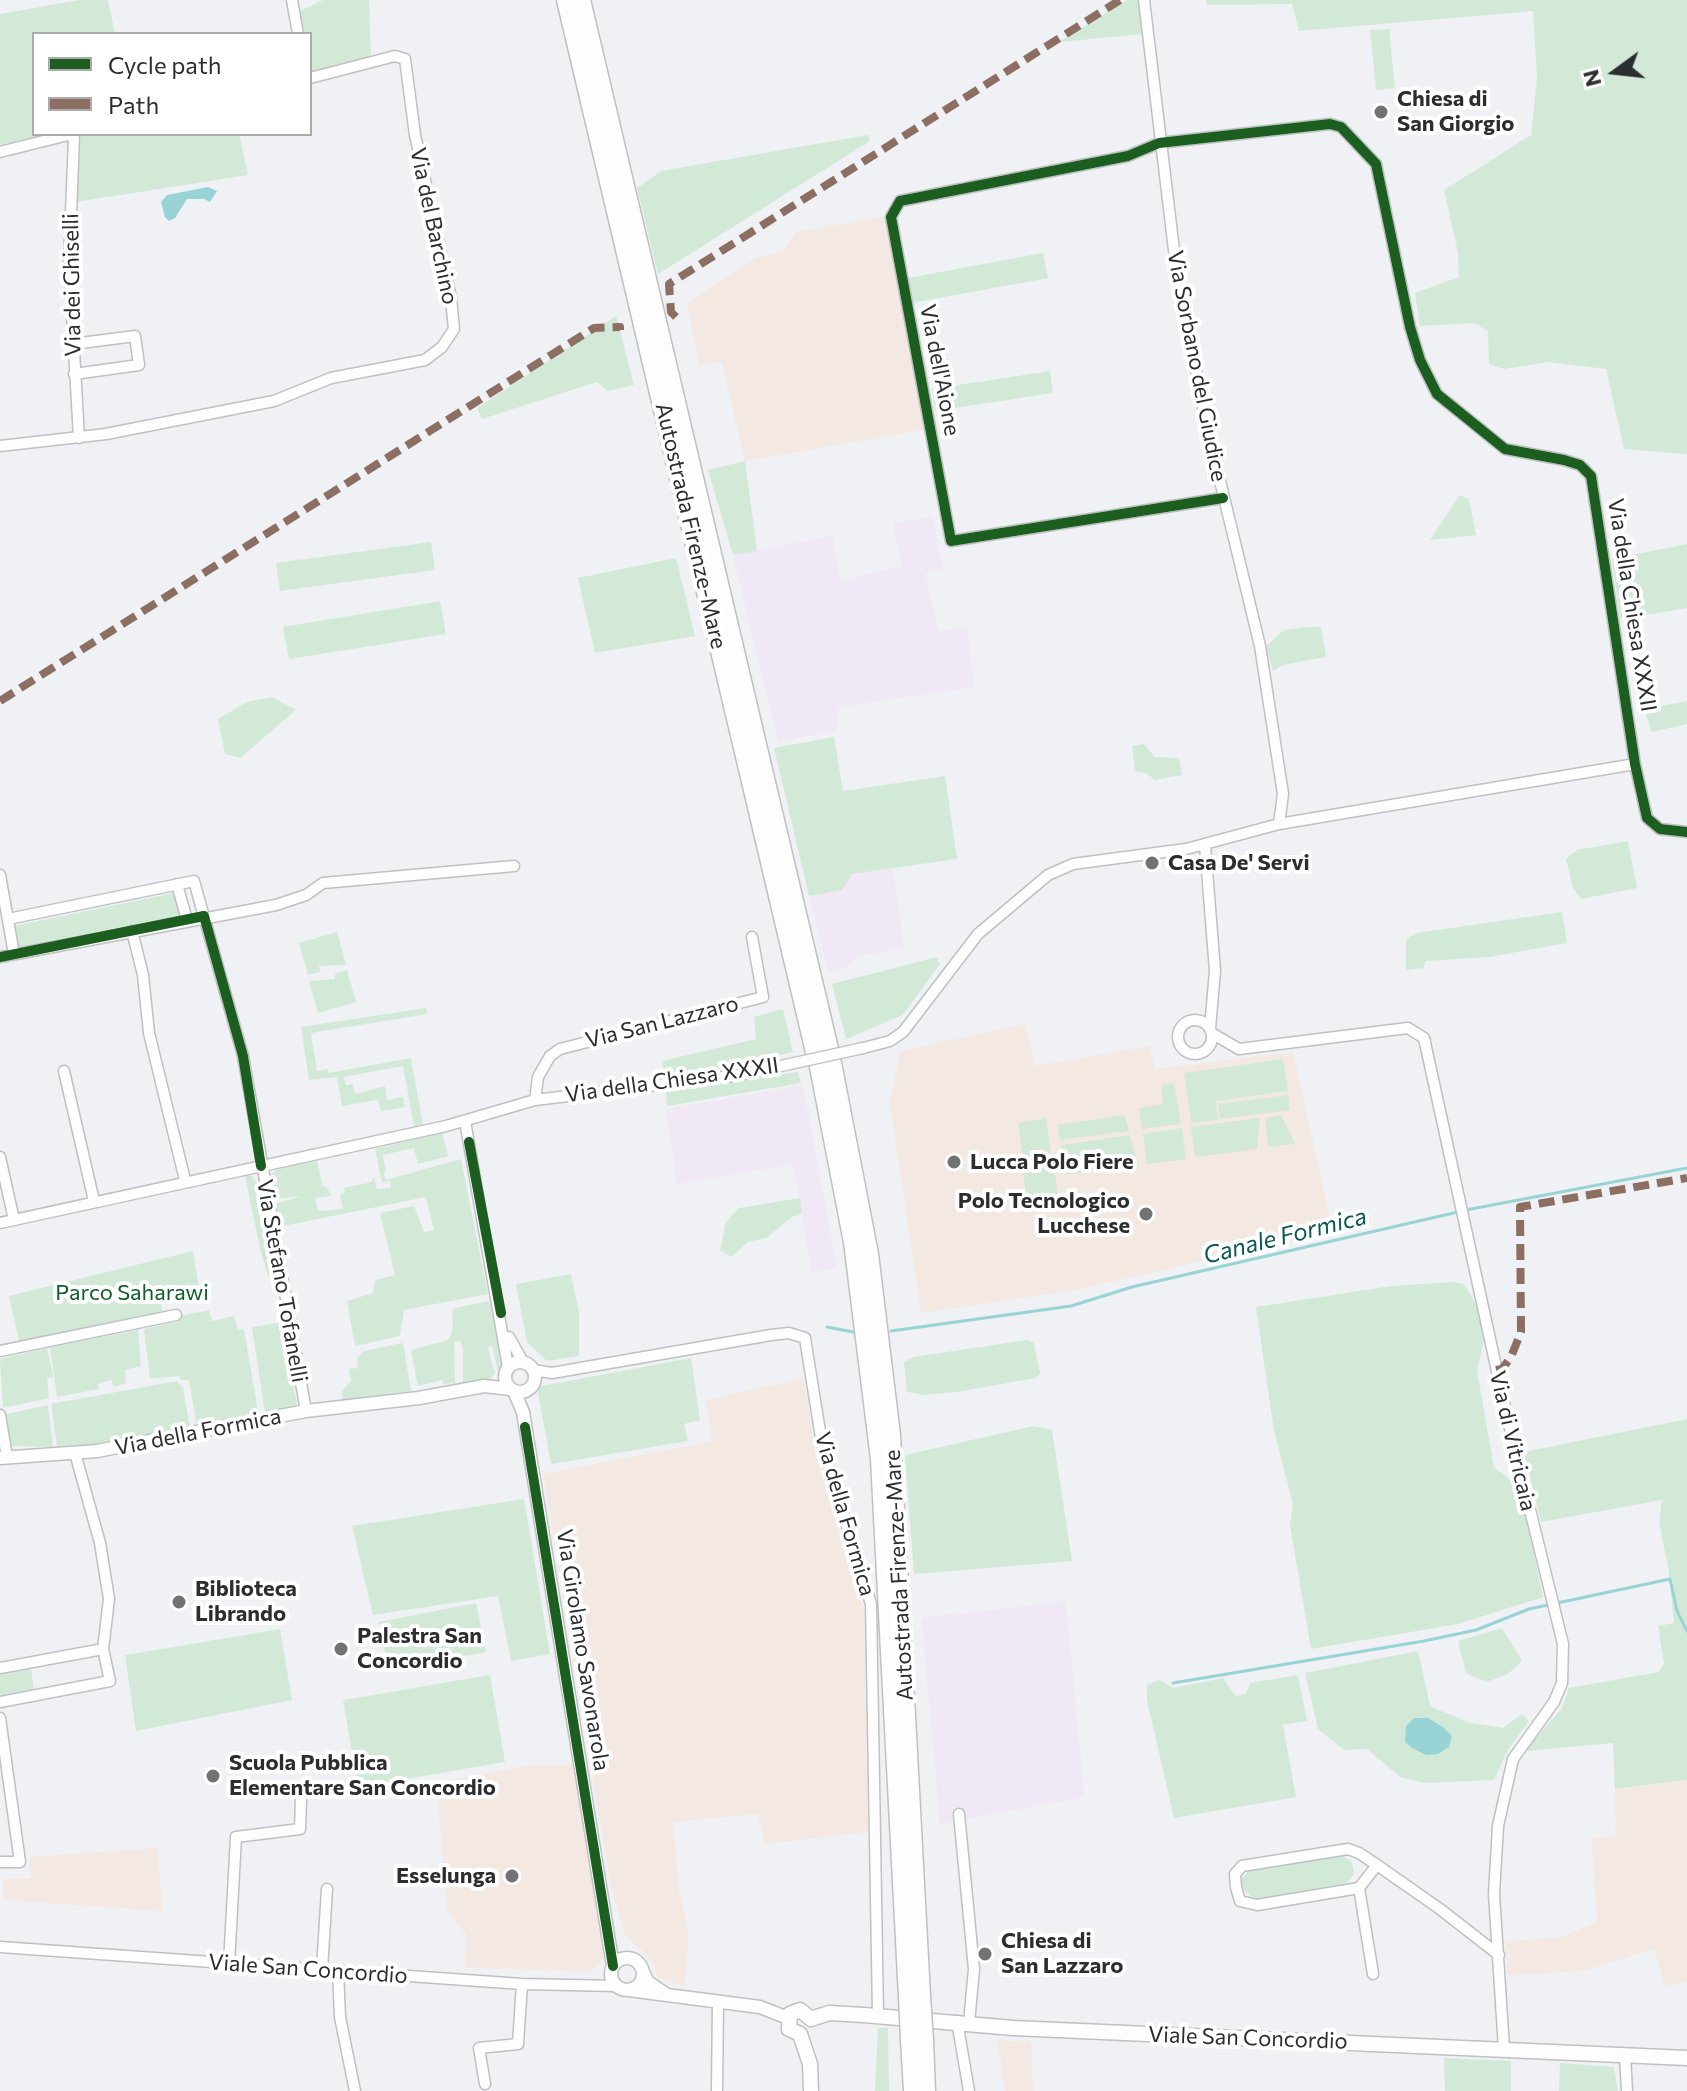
<!DOCTYPE html>
<style>
body{margin:0}
#map{position:relative;width:1687px;height:2091px;overflow:hidden;background:#eff1f4;font-family:Commissioner,sans-serif}
canvas{display:block}
.legend{position:absolute;left:32px;top:32px;width:280px;height:104px;box-sizing:border-box;background:#fff;border:2px solid #ababac;margin:0;padding:10px 14px;list-style:none;font-size:24px;color:#2c2d2f}
.legend li{display:flex;align-items:center;gap:16px;height:40px}
.legend b{width:40px;border:2px solid #ababac}
.north{position:absolute;left:1575px;top:32px;width:80px;height:80px;-webkit-text-stroke:6px #fff;paint-order:stroke;rotate:255deg;font-size:22px;font-weight:700;line-height:32px;text-align:center;color:#2c2d2f}
.north::after{content:'';display:block;margin:auto;width:28px;height:36px;background:#2c2d2f;clip-path:polygon(50% 0,100% 100%,50% 72%,0 100%)}
</style>
<div id="map">
<canvas width="1687" height="2091"></canvas>
<ul class="legend">
<li><b style="height:10px;background:#1b5e20"></b>Cycle path</li>
<li><b style="height:10px;background:#8d6e63"></b>Path</li>
</ul>
<div class="north">N</div>
</div>
<script>
const context = document.querySelector('canvas').getContext('2d');
context.lineJoin = 'round';
function paint(path, color) {
  context.fillStyle = color;
  context.fill(path, 'evenodd');
}
function toPath(rows) {
  const path = new Path2D();
  for (const r of rows) {
    if (r.length === 3) {
      path.moveTo(r[0] + r[2], r[1]);
      path.arc(r[0], r[1], r[2], 0, 2 * Math.PI);
      continue;
    }
    path.moveTo(r[0], r[1]);
    for (let i = 2; i < r.length; i += 2) path.lineTo(r[i], r[i + 1]);
  }
  return path;
}
function strokePath(path, color, width, dash) {
  context.strokeStyle = color;
  context.lineWidth = width;
  context.lineCap = dash ? 'butt' : 'round';
  context.setLineDash(dash || []);
  context.stroke(path);
}
function write(font, color, halo, rows, align = 'center') {
  context.font = font + ' Commissioner,sans-serif';
  context.lineWidth = 8;
  context.setLineDash([]);
  context.textBaseline = 'middle';
  context.strokeStyle = halo;
  context.fillStyle = color;
  for (const [text, x, y, turn = 0] of rows) {
    context.save();
    context.translate(x, y);
    context.rotate((+turn || 0) * Math.PI / 180);
    context.textAlign = isNaN(turn) ? turn : align;
    if (halo) context.strokeText(text, 0, 0);
    context.fillText(text, 0, 0);
    context.restore();
  }
}
paint(toPath([
 [887,216,928,429,745,461,722,362,699,366,687,303,756,258,784,251,796,232],
 [1025,1024,1035,1066,1150,1046,1155,1069,1293,1052,1333,1231,1076,1290,921,1313,890,1104,900,1051],
 [804,1378,816,1455,864,1612,868,1832,765,1844,757,1814,673,1822,678,1882,689,1935,684,1986,659,1978,649,1957,625,1935,611,1888,543,1474,712,1441,706,1400],
 [531,1765,574,1765,604,1954,600,1964,589,1972,465,1967,466,1934,447,1910,438,1797,441,1782],
 [1687,1780,1687,1982,1665,1986,1654,1949,1583,1971,1508,1975,1505,1941,1558,1938,1597,1922,1592,1838,1616,1836,1615,1789],
 [157,1848,163,1911,3,1900,3,1879,31,1879,29,1857],
 [997,2040,1031,2042,1033,2091,1005,2091]
]), '#f3e9e2');
paint(toPath([
 [933,517,943,568,925,573,939,631,967,627,974,687,839,707,836,731,778,742,733,555,832,536,840,581,902,566,893,523],
 [893,868,904,948,858,956,847,967,829,973,809,896,815,897,851,874],
 [803,1085,837,1268,812,1272,793,1164,677,1184,666,1109],
 [1066,1601,1084,1797,940,1824,922,1618]
]), '#f0e8f4');
paint(toPath([
 [79,0,108,0,115,34,34,34,34,134,57,134,0,145,0,14],
 [323,0,369,0,371,58,311,72,310,34,304,34,300,11],
 [1127,0,1138,0,1142,34,1059,42],
 [1206,0,1687,0,1687,454,1624,449,1606,369,1548,362,1504,369,1489,364,1488,331,1474,323,1420,326,1415,293,1459,277,1458,253,1444,190,1531,135,1537,78,1533,11,1299,31,1292,4,1207,5],
 [1389,29,1395,88,1376,90,1370,30],
 [77,134,239,134,248,175,76,202,81,139],
 [868,135,870,141,658,274,637,188,661,171],
 [1043,253,1048,278,912,303,908,278],
 [616,316,634,385,608,391,597,382,482,419,477,408],
 [1050,371,1053,393,935,411,932,389],
 [745,461,757,551,733,555,708,470],
 [1460,495,1469,499,1476,535,1430,540],
 [431,542,435,570,280,591,276,563],
 [1687,544,1687,608,1620,619,1612,559],
 [676,558,695,636,595,653,578,578],
 [440,601,446,634,289,659,283,627],
 [1306,627,1321,627,1326,657,1283,665,1273,671,1266,646,1284,630],
 [272,697,296,710,240,758,225,754,218,719,247,702],
 [1687,701,1687,724,1652,732,1644,709],
 [834,737,843,791,945,776,957,859,852,874,842,890,809,896,774,748],
 [1144,744,1155,757,1179,758,1182,775,1155,780,1146,773,1135,771,1132,746],
 [1628,841,1637,888,1581,899,1573,888,1566,859,1577,850],
 [174,893,181,917,18,949,14,926],
 [1562,912,1567,943,1489,957,1426,961,1423,968,1406,970,1406,940,1416,933],
 [337,932,346,965,319,966,320,972,308,975,299,943],
 [937,957,940,964,903,1015,846,1039,832,984],
 [347,970,356,1002,318,1013,309,981,335,979,335,974],
 [426,1008,427,1014,311,1033,317,1071,328,1069,329,1073,411,1058,423,1125,414,1126,403,1066,344,1077,346,1085,353,1084,355,1094,385,1086,387,1100,403,1097,405,1107,381,1111,378,1100,342,1106,337,1077,309,1080,301,1027],
 [783,1009,793,1052,721,1069,665,1075,662,1061,756,1039,754,1017],
 [1283,1059,1288,1091,1216,1101,1218,1120,1191,1123,1184,1073],
 [798,1072,801,1083,667,1106,666,1092],
 [1174,1083,1181,1124,1142,1129,1139,1108,1163,1104,1161,1085],
 [1288,1095,1290,1110,1220,1119,1218,1104],
 [1125,1115,1129,1131,1060,1140,1057,1125],
 [1281,1115,1295,1144,1268,1147,1265,1118],
 [1046,1118,1051,1154,1023,1159,1018,1123],
 [1260,1118,1257,1149,1195,1157,1191,1127],
 [1182,1128,1186,1159,1147,1164,1143,1134],
 [442,1133,448,1156,418,1164,414,1148,383,1155,386,1171,383,1173,386,1180,461,1159,488,1294,404,1310,400,1336,355,1346,347,1301,373,1293,375,1280,395,1275,380,1213,414,1206,424,1232,434,1230,426,1197,278,1227,274,1204,302,1196,272,1199,269,1176,277,1169,317,1161,323,1187,326,1186,332,1196,315,1198,318,1211,343,1209,340,1194,345,1192,344,1188,371,1182,374,1177,377,1189,391,1188,390,1181,382,1182,375,1149],
 [1130,1135,1138,1165,1065,1175,1061,1145],
 [1054,1166,1059,1205,1028,1210,1023,1171],
 [245,1175,252,1176,258,1185,274,1275,268,1276,260,1249],
 [800,1198,802,1214,792,1217,766,1238,748,1242,731,1257,720,1250,726,1222,739,1208],
 [193,1251,200,1295,189,1298,183,1291,161,1295,162,1314,19,1341,9,1296],
 [571,1274,579,1313,579,1356,547,1361,527,1342,516,1284],
 [1453,1282,1464,1284,1478,1308,1484,1341,1477,1371,1494,1467,1520,1488,1543,1597,1458,1624,1311,1649,1290,1525,1293,1504,1274,1431,1256,1307,1391,1286],
 [489,1301,504,1357,501,1371,498,1372,492,1345,488,1348,495,1374,490,1379,463,1384,463,1349,460,1341,454,1342,455,1383,444,1384,442,1380,418,1386,411,1350,448,1340,453,1329,452,1310,455,1308],
 [209,1310,212,1321,234,1316,238,1330,244,1329,258,1412,197,1427,189,1380,181,1380,179,1376,150,1379,144,1329,177,1322,176,1317],
 [282,1322,297,1404,292,1408,265,1413,252,1327],
 [138,1330,141,1366,125,1370,126,1383,114,1387,111,1380,98,1384,99,1389,57,1397,50,1347],
 [1027,1340,1034,1343,1040,1373,1036,1378,956,1392,925,1395,907,1392,904,1362,913,1357],
 [403,1343,411,1391,342,1400,342,1391,351,1381,349,1369,358,1368,357,1358,364,1351],
 [47,1348,53,1377,47,1378,49,1398,3,1408,0,1359],
 [691,1358,700,1420,684,1424,688,1441,551,1464,537,1387],
 [177,1381,183,1388,190,1428,92,1445,57,1446,51,1404],
 [48,1405,53,1447,9,1446,3,1415],
 [1687,1419,1687,1780,1615,1789,1613,1743,1525,1751,1562,1708,1569,1688,1659,1672,1664,1664,1658,1626,1674,1623,1669,1572,1659,1522,1662,1500,1541,1522,1524,1452],
 [1034,1426,1052,1430,1072,1561,914,1574,905,1455],
 [524,1499,550,1654,511,1661,498,1596,373,1615,352,1526],
 [476,1603,486,1652,389,1671,379,1622],
 [1502,1628,1522,1661,1508,1674,1486,1682,1466,1673,1458,1641],
 [280,1629,292,1700,136,1731,125,1655],
 [1418,1651,1430,1705,1436,1709,1471,1723,1503,1728,1522,1714,1529,1721,1508,1750,1494,1780,1425,1783,1400,1777,1367,1749,1344,1750,1318,1729,1305,1673],
 [31,1669,34,1689,0,1696,0,1675],
 [490,1675,505,1762,358,1787,343,1700],
 [1298,1675,1307,1721,1283,1725,1296,1797,1174,1818,1147,1700,1147,1685,1160,1680,1173,1688,1223,1678,1236,1696,1246,1694,1250,1683],
 [1344,1856,1352,1862,1354,1874,1347,1883,1256,1899,1243,1890,1241,1880,1249,1870],
 [878,2028,888,2028,889,2091,875,2091],
 [1444,2058,1511,2061,1511,2091,1445,2091],
 [1560,2063,1614,2067,1618,2091,1559,2091]
]), '#d3e9d8');
paint(toPath([
 [208,187,217,191,210,202,204,199,187,199,175,218,169,221,165,217,161,202,167,195],
 [1414,1718,1428,1718,1443,1727,1452,1736,1449,1747,1438,1754,1426,1755,1412,1748,1405,1742,1406,1726]
]), '#98d4d5');
strokePath(toPath([
 [1466,1210,1687,1168],
 [827,1327,853,1332],
 [891,1331,1071,1306,1132,1287,1458,1212],
 [1173,1683,1424,1641,1476,1630,1529,1609,1670,1579,1677,1611,1687,1631]
]), '#98d4d5', 3);
const minor = toPath([
 [292,0,298,34],
 [1144,0,1174,250,1206,423,1260,646,1283,794,1279,824],
 [0,152,68,135,74,138,69,262,79,438],
 [73,344,135,336,139,365,74,374],
 [0,446,106,434,274,401,331,378,425,360,442,347,454,329,451,298,415,135,405,59,395,56,310,78],
 [1223,498,951,541,891,217,900,201,1128,156,1159,143,1330,124,1341,127,1376,164,1410,327,1420,360,1437,394,1505,449,1564,460,1580,465,1591,476,1635,764,1647,818,1660,829,1687,832],
 [1205,845,1215,971,1210,1028],
 [0,875,14,954],
 [177,884,187,920],
 [8,919,194,881,243,1056,306,1411],
 [132,931,143,975,149,1033,185,1180],
 [0,957,276,905,306,895,323,883,514,866],
 [1195,1037,17],
 [1213,1034,1239,1049,1408,1028,1424,1038,1506,1412,1563,1644,1562,1683,1554,1702,1513,1759,1498,1826,1494,1894,1504,2049],
 [863,1048,890,1041,903,1032,978,934,1048,875,1073,864,1186,849,1279,824,1635,764],
 [64,1071,94,1201],
 [535,1100,538,1077,550,1056,560,1049,763,997,752,937],
 [465,1121,508,1367],
 [0,1157,14,1220],
 [0,1223,446,1126,535,1100,739,1075,781,1066],
 [509,1337,523,1362],
 [0,1351,176,1315],
 [533,1370,552,1373,771,1335,789,1333,805,1338,822,1444,871,1604,878,2015],
 [0,1415,7,1457],
 [75,1453,100,1543,109,1599,103,1649],
 [0,1668,103,1649,110,1681,0,1702],
 [0,1718,20,1862,0,1862],
 [959,1814,974,1969,969,2023],
 [1377,1865,1359,1888,1257,1905,1240,1901,1236,1887,1235,1874,1242,1866,1348,1849,1359,1853,1377,1865,1440,1909,1499,1955],
 [1359,1888,1373,1974],
 [0,1947,522,1984,617,1986],
 [229,1964,236,1837,300,1829,301,1798],
 [322,1969,327,1889],
 [338,1970,340,2017,355,2091],
 [957,2021,969,2091],
 [1625,2055,1627,2091],
 [485,2084,479,2048,518,2044,522,1984],
 [717,2091,718,2002]
]);
const tertiary = toPath([
 [520,1377,15],
 [514,1391,523,1412,613,1966],
 [0,1458,97,1451,306,1411,419,1398,484,1386,510,1389],
 [627,1974,16],
 [629,1990,667,1995,648,1982,643,1972],
 [667,1995,760,2007,788,2018]
]);
const secondary = toPath([
 [811,2019,829,2013,864,2015,1013,2028,1687,2058],
 [800,2034,810,2064,811,2091],
 [800,2034,789,2029,790,2014,800,2010,811,2019]
]);
const motorway = toPath([
 [566,0,815,1052],
 [581,0,829,1049],
 [832,1063,869,1254,891,1435,921,1996],
 [819,1067,853,1242,880,1459,908,1997],
 [910,2040,913,2091],
 [924,2040,926,2091]
]);
strokePath(minor, '#bfc0c2', 13);
strokePath(tertiary, '#bfc0c2', 15);
strokePath(secondary, '#bfc0c2', 17);
strokePath(motorway, '#bfc0c2', 21);
strokePath(minor, '#fdfdfd', 10);
strokePath(tertiary, '#fdfdfd', 12);
strokePath(secondary, '#fdfdfd', 14);
strokePath(motorway, '#fdfdfd', 18);
const minorBridge = toPath([
 [781,1066,863,1048]
]);
const motorwayBridge = toPath([
 [921,1996,924,2040],
 [908,1997,910,2040]
]);
strokePath(minorBridge, '#bfc0c2', 13, []);
strokePath(motorwayBridge, '#bfc0c2', 21, []);
strokePath(minorBridge, '#fdfdfd', 10);
strokePath(motorwayBridge, '#fdfdfd', 18);
strokePath(toPath([
 [676,317,671,312,669,284,1120,0],
 [0,701,594,328,620,327,620,330],
 [1496,1370,1502,1369,1511,1357,1521,1332,1520,1207,1687,1178]
]), '#8d6e63', 8, [16, 8]);
strokePath(toPath([
 [1223,498,951,541,891,217,900,201,1128,156,1159,143,1330,124,1341,127,1376,164,1410,327,1420,360,1437,394,1505,449,1564,460,1580,465,1591,476,1635,764,1647,818,1660,829,1687,832],
 [0,957,204,916,243,1056,261,1166],
 [469,1142,501,1313],
 [525,1427,613,1966]
]), '#1b5e20', 10);
for (const [x, y, r, color] of [
 [1381,112,8,"#707274"],
 [1152,863,8,"#707274"],
 [954,1162,8,"#707274"],
 [1146,1214,8,"#707274"],
 [179,1602,8,"#707274"],
 [341,1649,8,"#707274"],
 [213,1776,8,"#707274"],
 [512,1876,8,"#707274"],
 [985,1954,8,"#707274"]
]) {
  const dot = new Path2D();
  dot.arc(x, y, r, 0, 2 * Math.PI);
  context.fillStyle = color;
  context.fill(dot);
  strokePath(dot, '#fff', 3);
}
write('bold 22px', '#2c2d2f', '#fff', [
 ["Chiesa di",1397,99],
 ["San Giorgio",1397,124],
 ["Casa De' Servi",1168,863],
 ["Lucca Polo Fiere",970,1162],
 ["Polo Tecnologico",1130,1201,"right"],
 ["Lucchese",1130,1226,"right"],
 ["Biblioteca",195,1589],
 ["Librando",195,1614],
 ["Palestra San",357,1636],
 ["Concordio",357,1661],
 ["Scuola Pubblica",229,1763],
 ["Elementare San Concordio",229,1788],
 ["Esselunga",496,1876,"right"],
 ["Chiesa di",1001,1941],
 ["San Lazzaro",1001,1966]
], 'left');
write('22px', '#2c2d2f', '#fff', [
 ["Via del Barchino",434,226,78],
 ["Via dei Ghiselli",72,285,-91],
 ["Via Sorbano del Giudice",1197,366,79],
 ["Via dell'Aione",940,370,79],
 ["Autostrada Firenze-Mare",691,526,77],
 ["Via della Chiesa XXXII",1632,605,81],
 ["Via San Lazzaro",662,1022,-14],
 ["Via della Chiesa XXXII",672,1080,-8],
 ["Via Stefano Tofanelli",282,1281,80],
 ["Via della Formica",198,1432,-11],
 ["Via di Vitricaia",1513,1441,77],
 ["Via della Formica",845,1514,74],
 ["Autostrada Firenze-Mare",899,1575,-93],
 ["Via Girolamo Savonarola",583,1650,81],
 ["Viale San Concordio",308,1969,4],
 ["Viale San Concordio",1248,2038,2]
]);
write('22px', '#0c5d28', '#fff', [
 ["Parco Saharawi",132,1293]
]);
write('italic 24px', '#0b5758', '#fff', [
 ["Canale Formica",1285,1236,-14]
]);
</script>
